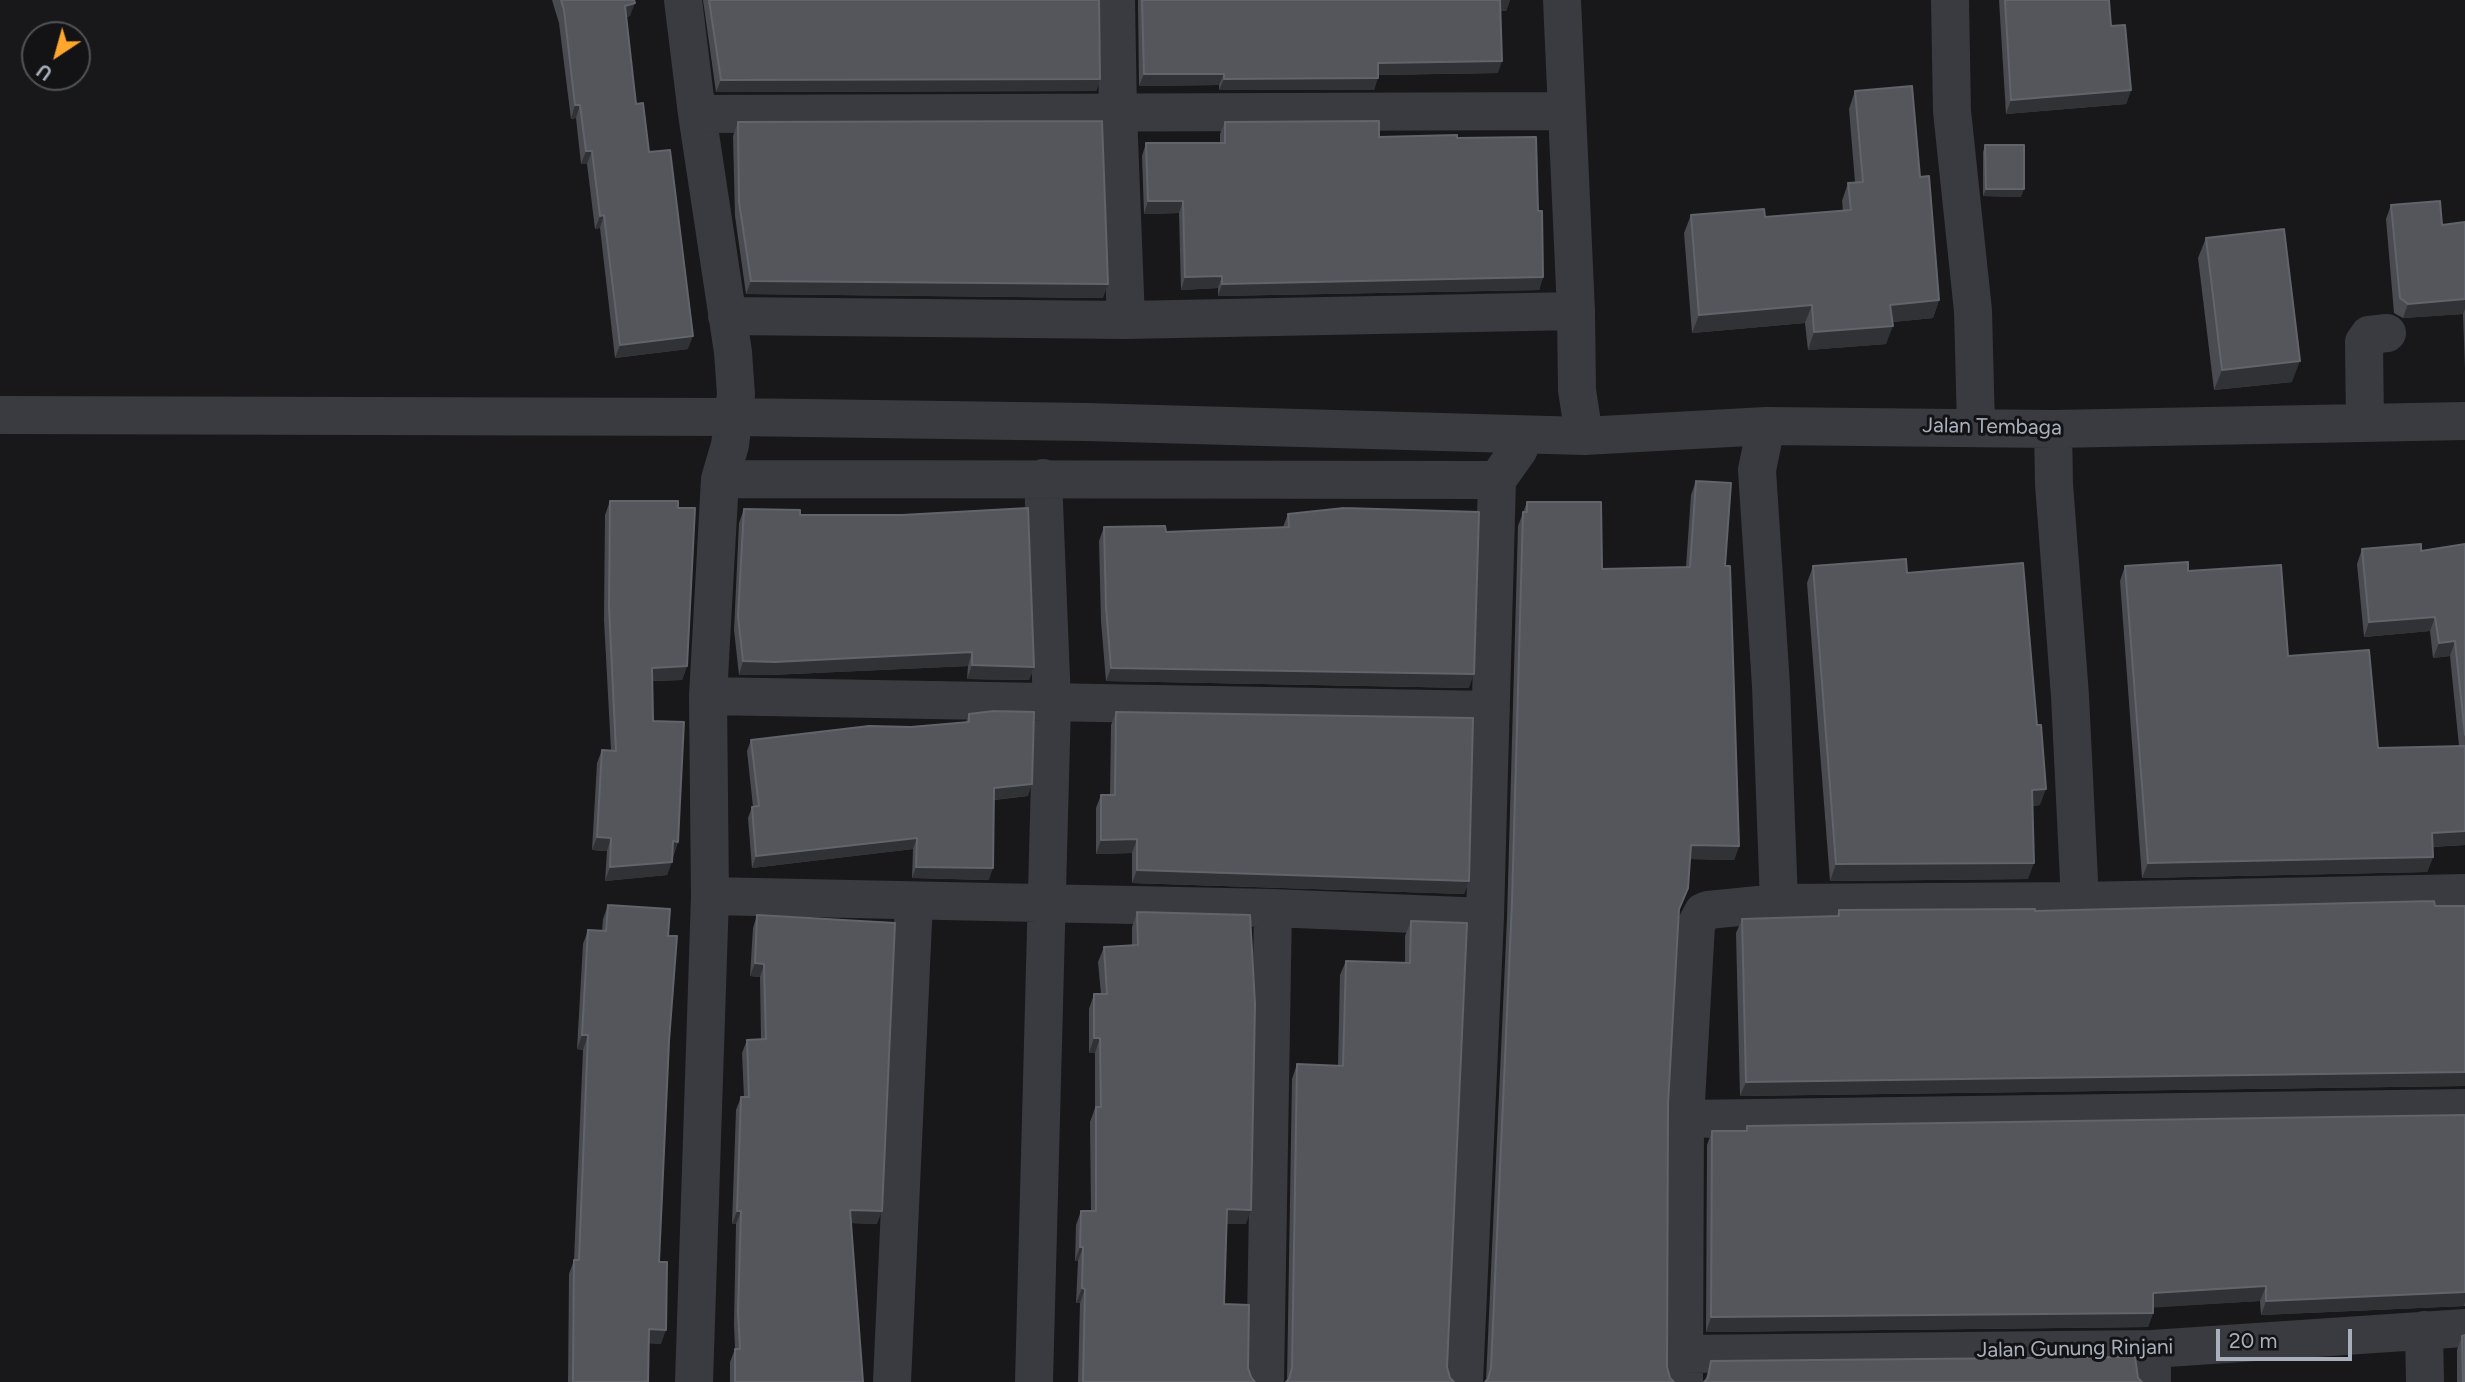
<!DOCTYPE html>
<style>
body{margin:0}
#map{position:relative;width:2465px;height:1382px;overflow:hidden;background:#18181b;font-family:Figtree,sans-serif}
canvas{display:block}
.north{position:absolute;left:21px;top:21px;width:70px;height:70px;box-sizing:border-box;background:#131316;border:2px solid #4f5258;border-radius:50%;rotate:216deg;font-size:19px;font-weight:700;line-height:28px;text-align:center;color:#a9b0bc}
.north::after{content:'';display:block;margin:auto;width:24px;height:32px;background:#ffa62c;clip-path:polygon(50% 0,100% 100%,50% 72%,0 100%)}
.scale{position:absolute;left:2216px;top:1329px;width:136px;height:32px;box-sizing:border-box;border:4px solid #a9b0bc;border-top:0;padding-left:9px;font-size:21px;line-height:24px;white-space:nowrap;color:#a9b0bc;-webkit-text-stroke:5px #131316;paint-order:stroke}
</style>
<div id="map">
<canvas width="2465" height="1382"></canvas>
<div class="north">U</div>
<div class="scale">20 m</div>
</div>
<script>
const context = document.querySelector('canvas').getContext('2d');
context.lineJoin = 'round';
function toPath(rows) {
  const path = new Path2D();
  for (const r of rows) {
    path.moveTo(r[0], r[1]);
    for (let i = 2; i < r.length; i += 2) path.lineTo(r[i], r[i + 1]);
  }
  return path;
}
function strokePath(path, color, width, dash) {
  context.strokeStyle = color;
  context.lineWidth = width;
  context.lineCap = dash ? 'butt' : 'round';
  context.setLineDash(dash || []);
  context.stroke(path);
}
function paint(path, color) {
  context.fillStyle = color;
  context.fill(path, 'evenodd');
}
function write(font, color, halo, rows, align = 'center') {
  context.font = font + ' Figtree,sans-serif';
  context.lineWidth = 6;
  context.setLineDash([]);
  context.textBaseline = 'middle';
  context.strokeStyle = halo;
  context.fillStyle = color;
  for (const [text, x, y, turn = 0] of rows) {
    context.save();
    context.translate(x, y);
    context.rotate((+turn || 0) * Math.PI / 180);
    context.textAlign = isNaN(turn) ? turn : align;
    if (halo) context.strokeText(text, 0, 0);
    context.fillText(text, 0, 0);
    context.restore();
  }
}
strokePath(toPath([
 [683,0,697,114,733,352,736,394,730,445,720,479,708,696,710,896,694,1382],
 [1116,0,1118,112,1126,320],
 [1950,0,1952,111,1973,311,1976,426],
 [697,114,1566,111],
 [1576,311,1577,390,1584,436],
 [727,316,1126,320,1576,311,1562,0],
 [0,415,735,417,1087,422,1584,436,1766,426,2053,429,2465,421],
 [2365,423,2364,342,2369,335,2387,333],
 [1766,426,1757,470,1771,686,1779,903,2080,901,2070,696,2054,484,2053,429],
 [720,479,1497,480],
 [708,696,1491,710],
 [710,896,1273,908,1485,917],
 [2080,901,2465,893],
 [1685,1119,2465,1108],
 [2424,1330,2425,1382],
 [1684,1354,2152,1349,2465,1328],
 [892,1382,914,901],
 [1034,1382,1052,703,1043,478],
 [1265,1382,1273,908],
 [1464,1382,1485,917,1497,480,1519,449,1520,435],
 [1684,1382,1685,1119,1696,925,1703,912,1708,910,1779,903],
 [2152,1382,2152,1349]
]), '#393b40', 38);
paint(toPath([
 [552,0,634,0,630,16,626,17,636,104,649,152,688,349,615,358,600,228,595,229,587,164,581,164,576,118,571,119,559,23],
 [703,0,1099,0,1100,79,1096,91,716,92],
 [1138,0,1510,0,1506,11,1500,11,1498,73,1378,75,1374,90,1219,90,1219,85,1139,86],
 [1999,0,2109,0,2111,26,2131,90,2126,104,2006,114],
 [1855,91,1920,177,1939,300,1933,318,1892,322,1886,344,1808,350,1805,323,1692,333,1684,233,1691,215,1765,217,1843,211,1842,201,1848,183,1855,182,1849,109],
 [738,122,1103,298,746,294,735,216,733,136],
 [1225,122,1379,137,1457,138,1538,211,1543,277,1539,290,1218,296,1218,288,1181,290,1179,213,1144,214,1142,156,1146,143,1220,143,1220,134],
 [1985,145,2021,197,1983,196,1983,152],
 [2391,205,2442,225,2465,222,2465,369,2463,314,2403,318,2394,313,2386,219],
 [2206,238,2292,382,2214,390,2198,258],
 [1696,481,1725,566,1739,846,1734,860,1690,859,1679,912,1668,1104,1667,1367,1670,1378,1486,1381,1507,918,1518,526,1527,502,1602,569,1686,567,1691,495],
 [610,501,687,666,682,680,652,681,653,721,678,842,667,875,605,881,607,851,592,850,597,763,602,750,611,750,604,620,605,515],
 [744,509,800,515,1034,667,1029,680,967,679,968,666,770,675,739,675,734,630,739,523],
 [1288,514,1469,688,1106,681,1101,621,1099,541,1104,527,1166,532,1283,527],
 [2465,544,2465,845,2432,847,2433,857,2427,872,2142,878,2120,581,2125,566,2188,571,2288,656,2378,748,2459,746,2450,656,2433,658,2430,631,2364,637,2357,564,2362,549,2421,551],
 [1813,566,1907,573,2040,805,2032,806,2028,879,1830,881,1807,583],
 [1116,712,1469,881,1464,894,1132,883,1132,853,1096,854,1096,808,1101,795,1110,795,1111,725],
 [969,714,1028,796,994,800,989,880,912,878,913,849,752,868,748,818,752,807,753,807,747,751,751,740,966,722],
 [608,905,668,936,669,1041,659,1262,661,1344,649,1343,648,1382,568,1382,569,1274,574,1260,583,1050,577,1049,583,944,588,930,602,931,603,919],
 [2465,906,2465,1086,1740,1096,1736,933,1742,919,1836,916,1839,910,2035,911],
 [1137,912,1246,1224,1226,1224,1224,1304,1248,1368,1251,1377,1255,1382,1078,1382,1080,1303,1076,1303,1078,1261,1075,1261,1076,1225,1081,1211,1091,1211,1090,1122,1095,1108,1095,1053,1089,1053,1089,1009,1094,994,1101,994,1098,962,1104,947,1132,945,1132,927],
 [757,915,877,1224,851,1223,863,1382,730,1382,730,1362,735,1349,734,1324,736,1224,732,1224,736,1110,741,1097,744,1097,742,1053,747,1040,761,1039,760,977,750,976,753,928],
 [1411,921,1447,1367,1450,1378,1287,1381,1292,1079,1297,1064,1338,1066,1340,975,1346,961,1405,963,1405,936],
 [2465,1115,2465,1306,2261,1315,2260,1301,2153,1307,2153,1313,2148,1327,1706,1332,1707,1145,1712,1131,1745,1131,1747,1126],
 [2462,1336,2465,1382,2457,1382,2457,1350],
 [1711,1361,2138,1378,1705,1381]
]), '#494b50');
paint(toPath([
 [1499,0,1510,0,1506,11,1495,11],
 [635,3,630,16,620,19,625,6],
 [1502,61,1498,73,1374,75,1378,63],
 [1144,74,1224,74,1219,85,1139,86],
 [1378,78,1374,90,1219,90,1224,79],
 [1100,79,1096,91,716,92,721,80],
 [2131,90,2126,104,2006,114,2011,100],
 [575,105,580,105,576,118,571,119],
 [586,151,592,151,587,164,581,164],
 [1986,189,2024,189,2021,197,1983,196],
 [1148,201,1183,201,1179,213,1144,214],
 [604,215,600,228,595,229,600,216],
 [1222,276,1218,288,1181,290,1185,277],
 [1543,277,1539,290,1218,296,1222,284],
 [751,281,1108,284,1103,298,746,294],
 [2465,299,2465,309,2463,314,2403,318,2408,304],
 [1939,300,1933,318,1884,323,1890,305],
 [1812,305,1805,323,1692,333,1699,315],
 [1893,326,1886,344,1808,350,1814,332],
 [693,336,688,349,615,358,620,345],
 [2300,361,2292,382,2214,390,2222,370],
 [2435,617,2430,631,2364,637,2369,622],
 [2455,641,2450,656,2433,658,2439,643],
 [972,652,968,666,770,675,739,675,743,661],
 [972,665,1034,667,1029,680,967,679],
 [687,666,682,680,647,681,652,668],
 [1111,668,1474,674,1469,688,1106,681],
 [1032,784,1028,796,990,800,994,788],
 [2046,789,2040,805,2026,806,2032,790],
 [2465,831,2465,845,2426,847,2432,833],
 [597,837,611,838,607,851,592,850],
 [917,838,913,849,752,868,756,856],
 [1137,839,1132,853,1096,854,1101,840],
 [673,841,678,842,673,855],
 [1691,845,1739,846,1734,860,1685,859],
 [2433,857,2427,872,2142,878,2148,863],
 [672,862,667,875,605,881,610,867],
 [2034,863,2028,879,1830,881,1836,864],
 [916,867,993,868,989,880,912,878],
 [1137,870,1469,881,1464,894,1132,883],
 [755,963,764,964,760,977,750,976],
 [582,1035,588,1035,583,1050,577,1049],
 [1094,1038,1100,1038,1095,1053,1089,1053],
 [2465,1072,2465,1086,1740,1096,1746,1082],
 [1227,1209,1251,1210,1246,1224,1221,1224],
 [850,1210,882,1211,877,1224,846,1223],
 [737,1211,741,1211,736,1224,732,1224],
 [1080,1247,1083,1247,1078,1261,1075,1261],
 [2266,1286,2260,1301,2148,1308,2153,1293],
 [1082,1288,1085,1289,1080,1303,1076,1303],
 [2465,1292,2465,1302,2464,1306,2261,1315,2266,1301],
 [2153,1313,2148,1327,1706,1332,1711,1317],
 [649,1329,666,1330,661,1344,644,1343]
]), '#313236');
const building = toPath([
 [561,0,634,0,635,3,625,6,636,104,643,103,649,152,670,150,693,336,620,345,604,215,600,216,592,151,586,151,580,105,575,105,564,10,561,0],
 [709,0,1099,0,1100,79,721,80,709,0],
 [1142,0,1500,0,1502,61,1378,63,1378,78,1224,79,1224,74,1144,74,1142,0],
 [2005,0,2109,0,2111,26,2125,25,2131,90,2011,100,2005,0],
 [1912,86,1920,177,1929,176,1939,300,1890,305,1893,326,1814,332,1812,305,1699,315,1691,215,1764,209,1765,217,1851,210,1848,183,1863,182,1855,91,1912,86],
 [1102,121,1108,284,751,281,739,202,738,122,1102,121],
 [1379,121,1379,137,1457,135,1457,138,1536,137,1538,211,1542,211,1543,277,1222,284,1222,276,1185,277,1183,201,1148,201,1146,143,1225,143,1225,122,1379,121],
 [1985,145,2024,145,2024,189,1986,189,1985,145],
 [2440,201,2442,225,2465,222,2465,299,2408,304,2400,298,2391,205,2440,201],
 [2284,229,2300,361,2222,370,2206,238,2284,229],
 [1696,481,1731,483,1725,566,1730,566,1739,846,1691,845,1688,888,1679,909,1668,1104,1667,1367,1670,1378,1674,1382,1485,1382,1488,1379,1491,1368,1512,903,1523,512,1527,512,1527,502,1601,502,1602,569,1690,567,1696,481],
 [610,501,678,501,678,508,695,508,687,666,652,668,653,721,684,722,678,842,673,841,672,862,610,867,611,838,597,837,602,750,616,751,609,607,610,501],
 [1028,508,1034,667,972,665,972,652,775,662,743,661,738,616,744,509,800,510,800,515,902,515,1028,508],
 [1344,508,1479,512,1474,674,1111,668,1106,607,1104,527,1165,526,1166,532,1289,527,1288,514,1344,508],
 [2421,544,2421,551,2465,544,2465,735,2455,641,2439,643,2435,617,2369,622,2362,549,2421,544],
 [1906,559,1907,573,2023,563,2037,725,2041,725,2046,789,2032,790,2034,863,1836,864,1813,566,1906,559],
 [2188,562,2188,571,2281,565,2288,656,2369,650,2378,748,2465,746,2465,831,2432,833,2433,857,2148,863,2125,566,2188,562],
 [994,711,1034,712,1032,784,994,788,993,868,916,867,917,838,756,856,752,807,759,806,751,740,869,726,911,727,969,722,969,714,994,711],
 [1116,712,1473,718,1469,881,1137,870,1137,839,1101,840,1101,795,1115,795,1116,712],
 [2434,901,2435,906,2465,906,2465,1072,1746,1082,1742,919,1839,916,1839,910,2035,909,2035,911,2434,901],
 [608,905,670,909,668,936,677,936,669,1041,659,1262,667,1262,666,1330,649,1329,648,1382,573,1382,574,1260,579,1260,588,1035,582,1035,588,930,606,931,608,905],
 [1137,912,1250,915,1255,1004,1251,1210,1227,1209,1224,1304,1249,1305,1248,1368,1251,1377,1255,1382,1083,1382,1085,1289,1082,1288,1083,1247,1080,1247,1081,1211,1096,1211,1096,1107,1101,1107,1100,1038,1094,1038,1094,994,1107,994,1104,947,1138,945,1137,912],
 [757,915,895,923,882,1211,850,1210,863,1382,735,1382,735,1349,740,1349,738,1312,741,1211,737,1211,741,1097,749,1097,747,1040,766,1039,764,964,755,963,757,915],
 [1411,921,1467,923,1447,1367,1450,1378,1454,1382,1286,1382,1289,1379,1292,1368,1297,1064,1343,1066,1346,961,1410,963,1411,921],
 [2465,1115,2465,1292,2266,1301,2266,1286,2153,1293,2153,1313,1711,1317,1712,1131,1747,1131,1747,1126,2465,1115],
 [2465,1335,2465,1382,2463,1382,2462,1336,2465,1335],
 [2135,1357,2138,1378,2142,1382,1704,1382,1708,1378,1711,1361,2135,1357]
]);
paint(building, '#54565c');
strokePath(building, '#61646b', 2);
write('21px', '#a9b0bc', '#131316', [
 ["Jalan Tembaga",1992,427,1],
 ["Jalan Gunung Rinjani",2075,1349,-1]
]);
</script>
